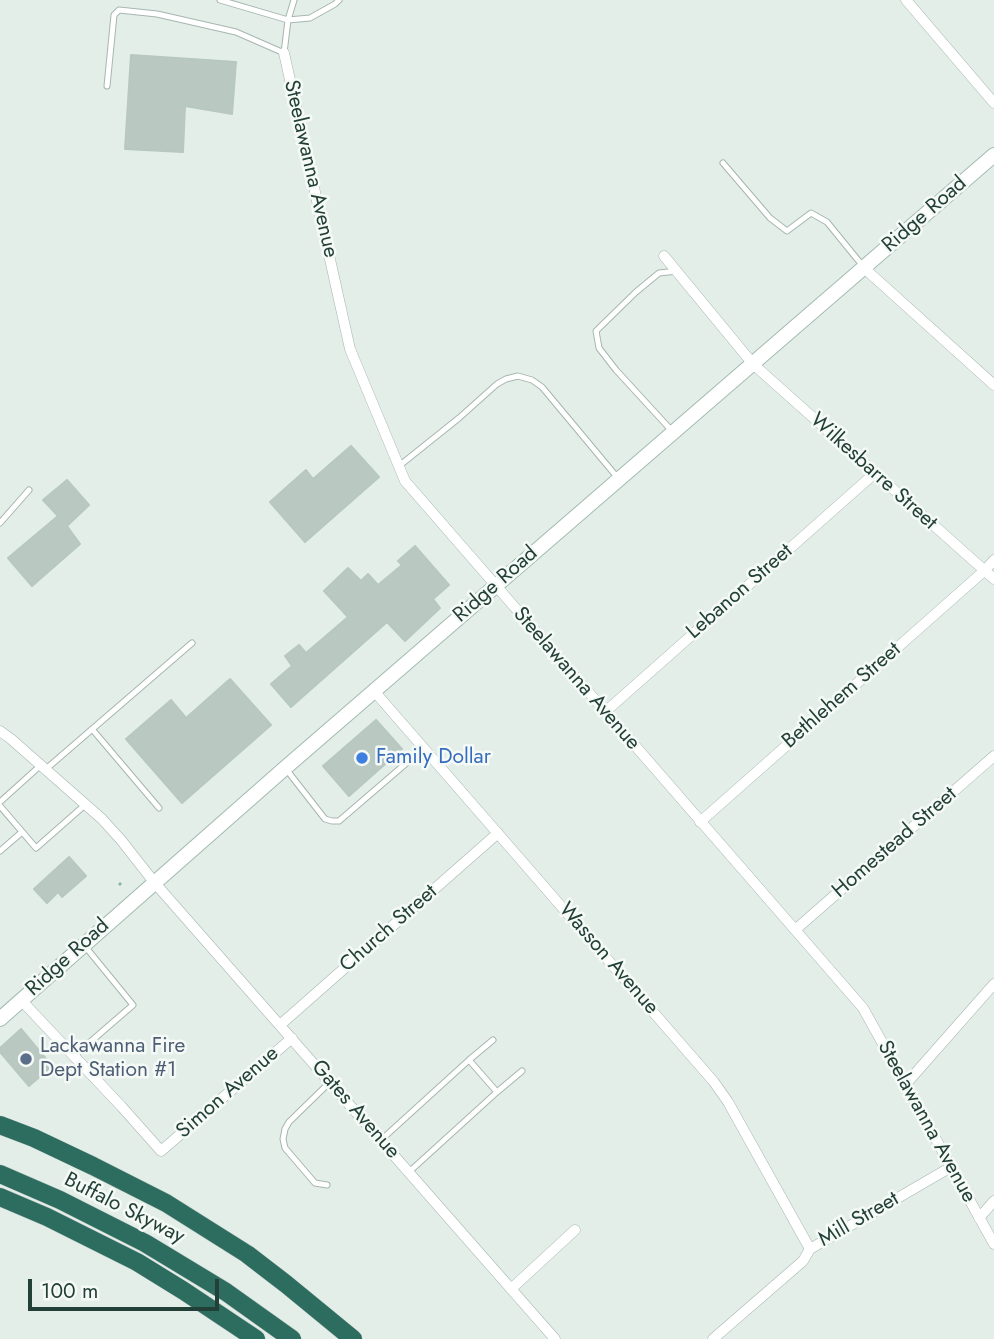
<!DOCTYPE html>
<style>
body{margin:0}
#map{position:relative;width:994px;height:1339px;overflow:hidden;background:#e4eee9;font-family:Jost,sans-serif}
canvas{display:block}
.scale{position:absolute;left:28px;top:1279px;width:191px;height:32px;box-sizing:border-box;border:4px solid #234038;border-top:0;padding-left:9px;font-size:21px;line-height:24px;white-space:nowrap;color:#234038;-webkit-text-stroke:5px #f5faf7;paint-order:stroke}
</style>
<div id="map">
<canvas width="994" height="1339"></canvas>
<div class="scale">100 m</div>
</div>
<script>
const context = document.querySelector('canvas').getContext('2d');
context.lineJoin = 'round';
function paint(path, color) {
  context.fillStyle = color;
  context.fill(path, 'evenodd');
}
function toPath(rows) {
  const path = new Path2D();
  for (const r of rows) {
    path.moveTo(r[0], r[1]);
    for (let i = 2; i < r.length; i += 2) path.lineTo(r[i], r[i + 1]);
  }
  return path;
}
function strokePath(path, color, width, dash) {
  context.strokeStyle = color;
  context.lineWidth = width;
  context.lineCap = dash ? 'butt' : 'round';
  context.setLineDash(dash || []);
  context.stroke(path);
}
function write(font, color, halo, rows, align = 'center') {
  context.font = font + ' Jost,sans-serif';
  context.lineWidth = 5;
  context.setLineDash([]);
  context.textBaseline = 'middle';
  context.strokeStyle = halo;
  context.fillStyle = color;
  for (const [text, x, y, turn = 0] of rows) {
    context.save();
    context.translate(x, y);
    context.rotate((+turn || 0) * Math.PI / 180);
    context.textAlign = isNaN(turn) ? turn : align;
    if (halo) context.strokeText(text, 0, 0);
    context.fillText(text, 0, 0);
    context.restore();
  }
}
const building = toPath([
 [131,55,236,62,232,114,185,106,183,152,125,149,131,55],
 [351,446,379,477,305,542,270,502,306,470,313,479,351,446],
 [67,480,89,505,67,526,80,544,32,586,8,558,58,516,43,500,67,480],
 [415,546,449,585,433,599,440,608,405,641,387,622,291,707,271,684,292,666,285,656,299,645,306,653,348,617,324,591,348,568,361,581,368,574,378,585,402,565,398,561,415,546],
 [230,679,271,725,182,803,126,739,171,700,186,718,230,679],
 [376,720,402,749,349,796,323,766,376,720],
 [69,857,86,876,62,897,58,892,47,903,34,889,69,857],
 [21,1029,52,1066,29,1086,0,1052,0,1048,21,1029]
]);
paint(building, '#b9c9c2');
strokePath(building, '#b6c8c0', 2);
const service = toPath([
 [220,0,288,20,294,0],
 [107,86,114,15,119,10,157,14,236,32,284,53,288,20,310,18,335,4,339,0],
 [723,163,770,218,787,231,811,213,827,222,862,265],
 [672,431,616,370,599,348,596,331,636,292,659,273,677,271],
 [399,466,459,418,497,384,506,379,518,376,532,380,542,387,617,477],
 [0,523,29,490],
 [92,729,159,808],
 [46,769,192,643],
 [286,769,325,819,332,821,339,821,424,748],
 [0,802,41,765],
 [0,806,36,848,86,804],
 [0,851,22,832],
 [74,1056,133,1005,84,945],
 [469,1060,493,1040],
 [497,1092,522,1071],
 [381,1140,469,1060,497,1092,409,1172],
 [327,1185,315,1183,285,1148,283,1139,285,1129,289,1122,330,1082]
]);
const minor = toPath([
 [906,0,994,103],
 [284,53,350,349,405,481,863,1008,994,1244],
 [664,256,753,364,994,579],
 [864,268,994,385],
 [374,691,714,1082,728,1102,810,1249],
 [605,712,875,473],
 [0,731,11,739,102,819,121,840,154,882,555,1339],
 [700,822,984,571,994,560],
 [795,930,994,756],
 [21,1000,121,1106,161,1151,292,1038],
 [280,1025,498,833],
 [905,1085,994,984],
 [979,1218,994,1201],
 [511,1289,575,1230],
 [713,1339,803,1261,810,1249,951,1167]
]);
const secondary = toPath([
 [0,1019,285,768,994,155]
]);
const motorway = toPath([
 [0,1125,34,1138,93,1166,166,1203,247,1254,286,1284,353,1339],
 [0,1174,60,1200,145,1243,226,1292,292,1339],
 [0,1197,47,1217,137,1262,184,1291,256,1339]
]);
strokePath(service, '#a6b6b0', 7);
strokePath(minor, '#a6b6b0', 11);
strokePath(secondary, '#a2bab1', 16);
strokePath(motorway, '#c1cac7', 19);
strokePath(toPath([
 [119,885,121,883]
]), '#83b2a3', 2.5, [3.5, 5]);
strokePath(service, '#fff', 5);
strokePath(minor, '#fff', 10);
strokePath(secondary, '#fff', 14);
strokePath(motorway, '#2d6d5f', 18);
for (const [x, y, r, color] of [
 [362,758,7,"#3f7fe0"],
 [26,1059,7,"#5c6f8a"]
]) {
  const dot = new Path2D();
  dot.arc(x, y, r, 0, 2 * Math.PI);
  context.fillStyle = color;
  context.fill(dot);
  strokePath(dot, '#f5faf7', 2.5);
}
write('21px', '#234038', '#f5faf7', [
 ["Steelawanna Avenue",310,169,77],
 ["Ridge Road",925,215,-41],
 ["Wilkesbarre Street",873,472,42],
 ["Ridge Road",496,585,-41],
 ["Lebanon Street",740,592,-41],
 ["Steelawanna Avenue",576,679,49],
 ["Bethlehem Street",842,696,-41],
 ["Homestead Street",895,843,-41],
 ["Church Street",389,929,-41],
 ["Ridge Road",68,958,-42],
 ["Wasson Avenue",608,959,49],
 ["Simon Avenue",228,1093,-41],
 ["Gates Avenue",355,1110,49],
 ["Steelawanna Avenue",926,1122,61],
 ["Buffalo Skyway",124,1209,27],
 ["Mill Street",859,1220,-30]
]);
write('21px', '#366cbe', '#f5faf7', [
 ["Family Dollar",376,758]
], 'left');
write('21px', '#4e5e75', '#f5faf7', [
 ["Lackawanna Fire",40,1047],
 ["Dept Station #1",40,1071]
], 'left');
</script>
